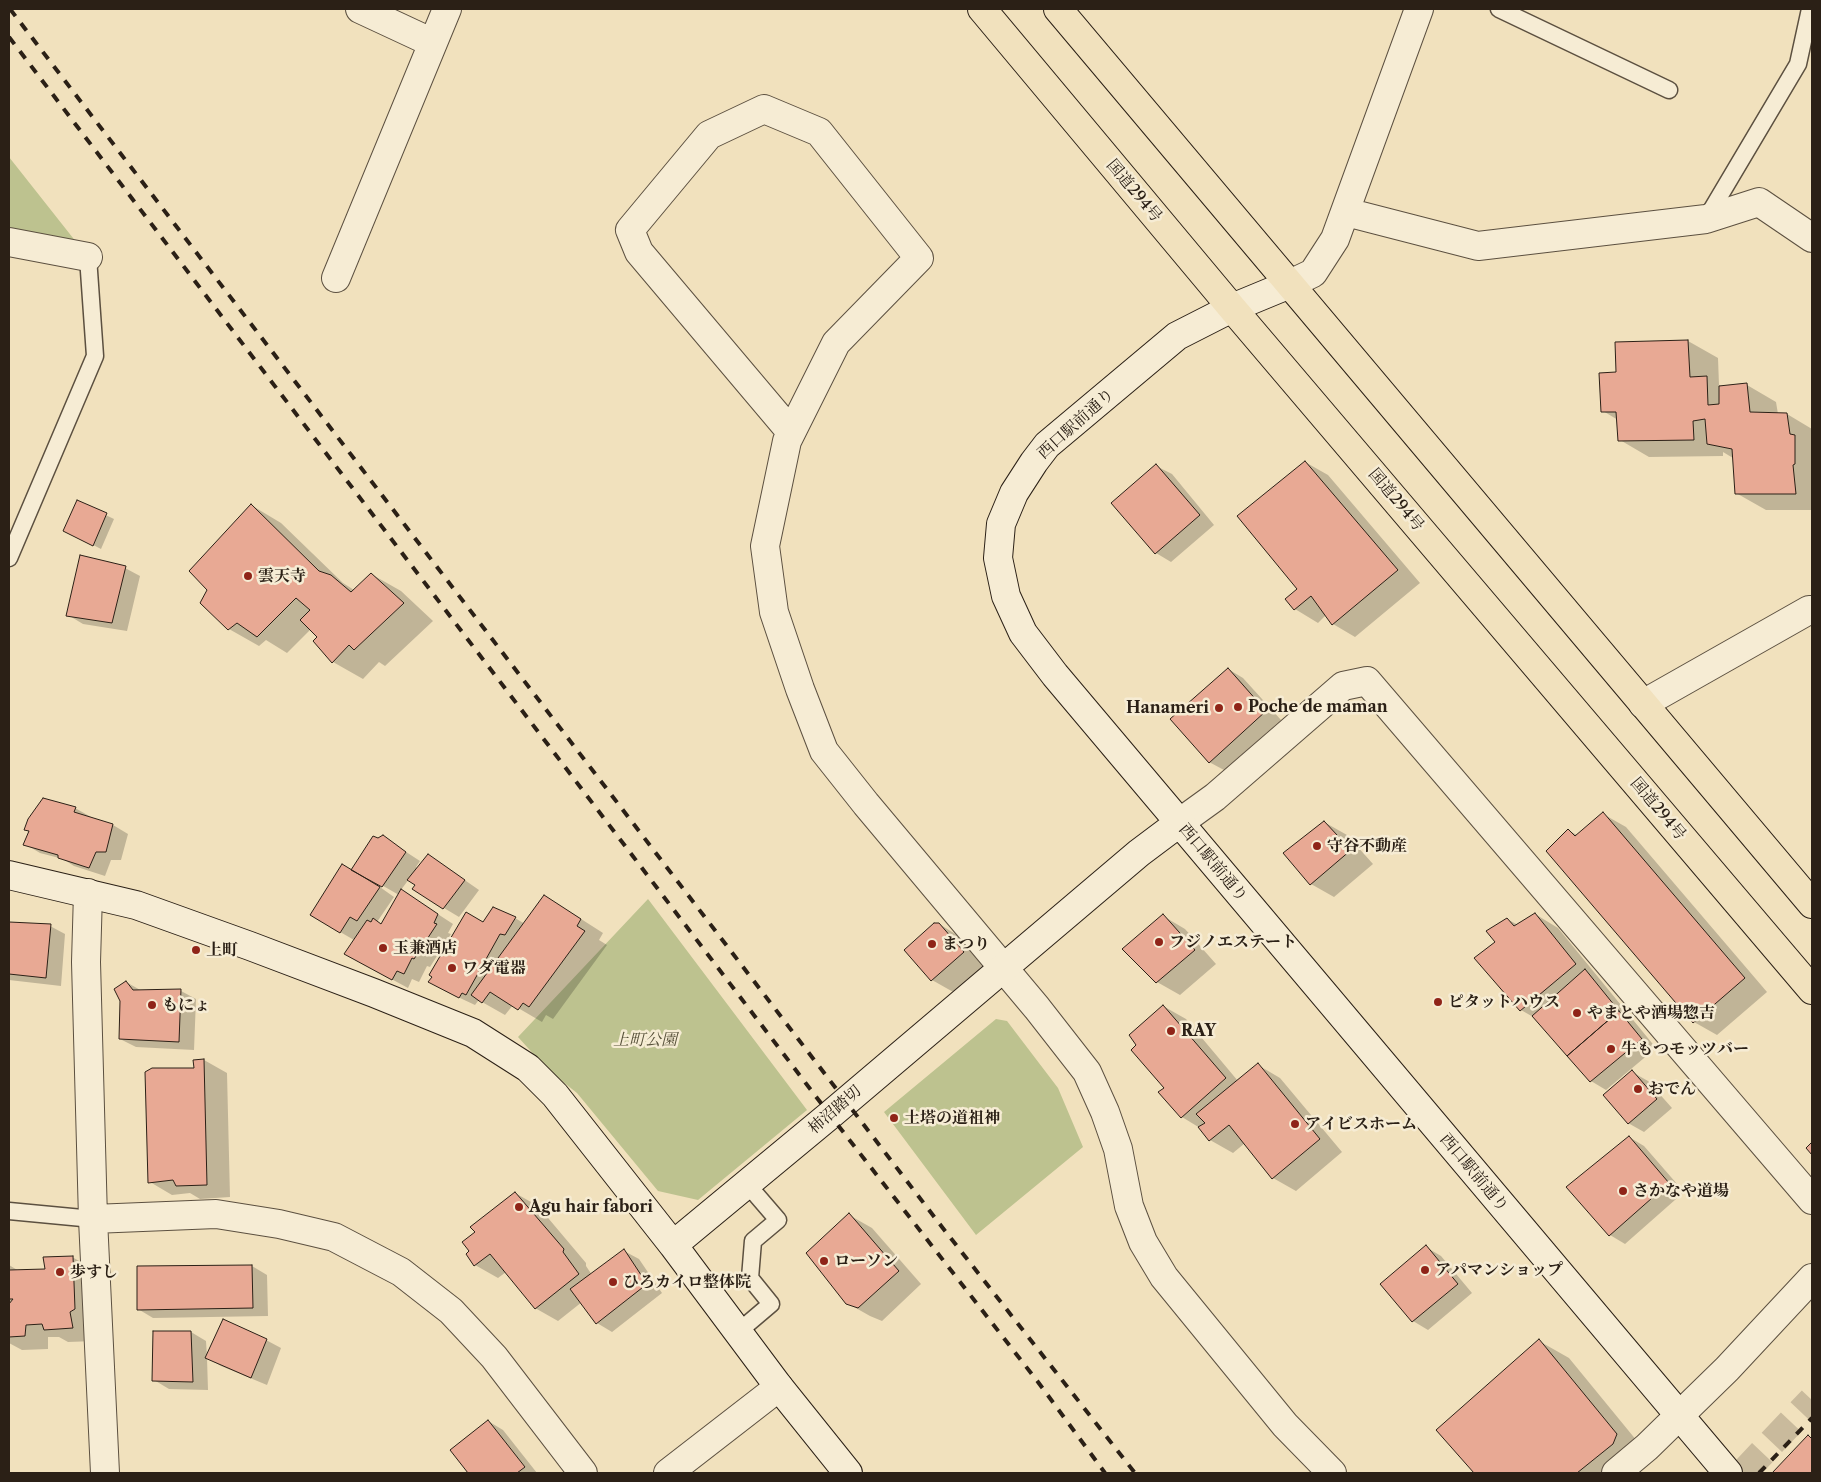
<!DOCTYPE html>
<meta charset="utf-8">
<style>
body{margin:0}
#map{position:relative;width:1821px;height:1482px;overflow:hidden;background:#f1e1bd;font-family:"Libre Caslon Text",serif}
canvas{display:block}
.frame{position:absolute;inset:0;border:10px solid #2b2016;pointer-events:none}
</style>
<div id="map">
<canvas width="1821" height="1482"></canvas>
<div class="frame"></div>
</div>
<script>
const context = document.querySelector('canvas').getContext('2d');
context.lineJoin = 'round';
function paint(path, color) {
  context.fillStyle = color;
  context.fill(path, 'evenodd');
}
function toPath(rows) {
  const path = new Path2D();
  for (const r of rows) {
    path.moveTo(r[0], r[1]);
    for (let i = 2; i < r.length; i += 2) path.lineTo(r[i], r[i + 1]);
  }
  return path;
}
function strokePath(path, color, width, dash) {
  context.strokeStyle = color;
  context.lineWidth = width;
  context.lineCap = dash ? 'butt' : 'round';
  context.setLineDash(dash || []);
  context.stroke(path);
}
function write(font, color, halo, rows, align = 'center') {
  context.font = font + ' "Libre Caslon Text","Noto Serif JP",serif';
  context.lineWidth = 5;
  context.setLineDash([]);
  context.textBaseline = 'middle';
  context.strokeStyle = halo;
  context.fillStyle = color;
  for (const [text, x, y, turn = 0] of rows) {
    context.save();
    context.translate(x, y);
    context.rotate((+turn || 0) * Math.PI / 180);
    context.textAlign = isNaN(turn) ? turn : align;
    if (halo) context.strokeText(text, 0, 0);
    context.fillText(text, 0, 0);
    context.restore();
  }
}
paint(toPath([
 [9,157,88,257,9,242],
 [648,899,807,1110,698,1200,658,1191,577,1093,548,1070,518,1037],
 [996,1019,1007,1021,1058,1088,1083,1147,976,1235,884,1112]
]), '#bdc28f');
paint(toPath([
 [1688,341,1718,358,1719,385,1723,387,1747,385,1776,402,1778,414,1787,414,1812,429,1812,510,1766,510,1736,493,1733,458,1723,452,1723,456,1649,457,1620,440,1618,420,1603,411,1617,373],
 [1305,462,1328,475,1420,583,1355,637,1333,624,1326,615,1318,623,1295,609,1287,599,1298,589],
 [1156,466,1172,474,1214,525,1171,562,1156,553],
 [78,502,114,519,101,549,72,534],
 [251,505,281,523,343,583,354,590,371,574,401,591,433,621,385,666,379,662,363,679,333,662,315,641,319,637,311,629,287,653,266,640,259,646,229,629],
 [125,568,140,576,127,631,83,624,68,615],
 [1228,669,1243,678,1281,720,1224,770,1209,762],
 [75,808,91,817,90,819,113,825,128,834,121,860,111,860,105,876,74,866,63,859,40,853,25,844],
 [1603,814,1626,827,1767,992,1717,1035,1694,1022,1568,830,1577,835],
 [1324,822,1347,835,1373,864,1334,897,1311,884,1285,854],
 [383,837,420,861,416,867,418,869,443,865,479,890,459,917,444,908,409,879,401,890,453,924,448,933,451,934,430,967,427,966,419,982,412,979,408,988,360,962,354,940,311,915,379,840],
 [378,883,399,895,382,925,377,922,394,897,377,885],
 [567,910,603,933,599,940,607,945,553,1019,546,1015,542,1022,513,1005,505,1015,482,1002,478,1001,475,1005,445,991,483,923,515,918,525,924],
 [1535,914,1558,928,1656,1048,1606,1090,1591,1081,1535,1018,1521,1010,1475,958,1497,943,1507,919,1518,925],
 [1163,916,1185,929,1216,964,1180,995,1157,982],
 [9,923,50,926,65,934,61,986,9,980],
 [939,924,962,938,986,966,955,993,932,980],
 [126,982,142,991,181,991,196,999,194,1050,136,1047,120,1039],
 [1163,1006,1186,1019,1238,1081,1258,1065,1280,1078,1342,1152,1296,1191,1273,1178,1245,1143,1233,1153,1210,1140,1200,1128,1182,1117,1166,1088],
 [204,1060,227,1073,230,1197,200,1199,190,1193,172,1195,150,1182,195,1069,194,1061],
 [1632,1072,1648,1081,1672,1108,1644,1132,1628,1123],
 [1629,1137,1644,1146,1684,1192,1625,1244,1610,1235],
 [515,1193,538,1206,586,1263,586,1266,592,1275,624,1251,639,1259,662,1293,612,1332,597,1323,582,1302,558,1321,535,1308,506,1272,498,1278,475,1265,471,1251,477,1232],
 [849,1215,872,1228,921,1284,882,1321,870,1316,847,1303],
 [1426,1247,1441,1256,1472,1293,1428,1330,1413,1321],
 [72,1257,95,1270,95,1341,68,1342,59,1337,48,1337,48,1349,22,1350,9,1343,9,1265,19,1271,46,1270],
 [252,1266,267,1275,268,1316,153,1318,138,1309],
 [191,1332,206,1341,207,1357,266,1340,281,1348,267,1385,221,1366,207,1358,208,1390,169,1389,154,1380,154,1333],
 [1539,1341,1569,1358,1646,1452,1627,1473,1476,1473,1438,1430],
 [488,1421,503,1430,537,1473,469,1473,451,1450],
 [1808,1437,1812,1439,1812,1473,1773,1473]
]), '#0003');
const building = toPath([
 [1688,340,1690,377,1707,376,1708,405,1719,404,1719,386,1747,383,1750,412,1787,413,1790,434,1795,435,1795,464,1793,465,1796,494,1735,494,1732,449,1707,444,1705,419,1693,421,1694,440,1618,441,1616,412,1601,412,1599,373,1616,372,1615,342,1688,340],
 [1305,461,1398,570,1332,625,1311,596,1294,610,1285,599,1297,589,1237,516,1305,461],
 [1156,464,1200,515,1155,554,1111,503,1156,464],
 [77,500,107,513,93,546,63,531,77,500],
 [251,504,319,571,331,575,351,592,371,573,404,603,354,650,349,645,332,663,313,641,317,637,300,620,310,610,296,598,257,637,237,623,228,630,200,603,207,590,189,571,251,504],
 [80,555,126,566,112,623,66,616,80,555],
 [1228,668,1266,711,1209,763,1170,719,1228,668],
 [43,798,76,807,74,812,113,824,106,852,96,852,89,868,58,858,58,855,23,845,29,831,24,830,28,819,43,798],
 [1603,812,1745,978,1693,1023,1546,851,1568,829,1575,836,1603,812],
 [1324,821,1351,850,1310,885,1283,853,1324,821],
 [383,835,406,852,382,887,351,870,373,836,378,838,383,835],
 [428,854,465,880,443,909,412,889,415,885,407,880,428,854],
 [342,864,380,887,357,921,350,917,340,933,310,915,342,864],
 [401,889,438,914,434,923,437,924,414,959,412,958,404,974,397,971,392,980,344,954,367,920,371,922,373,918,381,924,401,889],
 [544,895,581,919,577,926,585,931,529,1007,523,1003,518,1010,490,992,482,1003,471,995,544,895],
 [493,907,516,917,505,935,500,934,466,995,462,993,459,998,428,982,432,977,429,975,466,912,483,922,493,907],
 [1535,913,1576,964,1520,1011,1474,958,1495,942,1486,931,1507,918,1514,926,1535,913],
 [1163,914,1195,950,1156,983,1122,949,1163,914],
 [9,922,51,924,46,978,9,974,9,922],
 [934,923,939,923,964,952,931,981,904,950,934,923],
 [1585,969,1619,1011,1567,1056,1532,1016,1585,969],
 [126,981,133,990,181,989,179,1042,119,1039,120,1001,114,989,126,981],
 [1163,1005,1226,1078,1181,1118,1158,1092,1164,1088,1131,1050,1136,1045,1129,1035,1163,1005],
 [1619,1011,1642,1039,1590,1082,1567,1056,1619,1011],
 [204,1059,207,1185,176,1186,173,1180,148,1183,145,1072,152,1068,194,1068,193,1060,204,1059],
 [1258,1063,1320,1139,1272,1179,1229,1125,1209,1141,1198,1127,1205,1123,1196,1114,1258,1063],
 [1632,1070,1657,1099,1628,1124,1603,1095,1632,1070],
 [1629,1136,1669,1183,1609,1236,1566,1187,1629,1136],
 [1812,1142,1812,1155,1806,1148,1812,1142],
 [515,1192,564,1249,563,1252,579,1274,535,1309,490,1254,474,1266,466,1254,469,1251,462,1242,475,1232,470,1227,515,1192],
 [849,1213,899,1271,858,1308,846,1304,806,1253,849,1213],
 [1426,1245,1458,1284,1412,1322,1380,1284,1426,1245],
 [624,1249,647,1284,596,1324,570,1289,624,1249],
 [73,1256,75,1309,70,1312,73,1328,44,1330,42,1324,26,1325,25,1336,9,1337,9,1304,13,1299,9,1299,9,1270,45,1269,43,1257,73,1256],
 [252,1265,253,1308,137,1310,137,1266,252,1265],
 [223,1319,267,1339,251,1378,205,1358,223,1319],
 [153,1331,191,1331,193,1382,152,1381,153,1331],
 [1539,1339,1617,1434,1613,1444,1577,1473,1474,1473,1436,1430,1539,1339],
 [488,1420,525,1467,517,1473,468,1473,450,1450,488,1420],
 [1808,1435,1812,1439,1812,1473,1772,1473,1808,1435]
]);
paint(building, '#e8a994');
strokePath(building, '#2b2016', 1);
strokePath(toPath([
 [1743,1473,1812,1400]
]), '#c9ba9c', 28, [28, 14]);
const lane = toPath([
 [1499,9,1669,90],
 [1706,219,1798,64,1810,9],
 [9,558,95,356,88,257],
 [9,1211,93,1219],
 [738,1332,771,1304,750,1278,753,1241,778,1220,747,1184]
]);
const street = toPath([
 [360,9,433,43],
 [1346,212,1478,246,1706,219,1759,202,1812,238],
 [9,242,88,257],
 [336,278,447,9],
 [1290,284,1313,273,1335,239,1419,9],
 [791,432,639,252,630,230,709,135,764,109,819,132,919,258,836,343,787,441,765,546,774,612,800,689,824,751,866,804,1037,1008,1087,1072,1105,1112,1118,1149,1129,1206,1143,1242,1164,1277,1285,1425,1332,1473],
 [1643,704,1809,610,1812,610],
 [1179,823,1215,797,1343,686,1367,681,1812,1200],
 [88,893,86,962,93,1219,105,1473],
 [93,1219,216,1214,279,1224,334,1237,401,1272,451,1311,494,1357,583,1473],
 [668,1473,779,1387],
 [1616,1473,1647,1447,1727,1369,1812,1278]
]);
const secondary = toPath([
 [1290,284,1232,308,1177,336,1047,445,1034,462,1014,493,1001,524,998,558,1006,596,1023,633,1055,675,1728,1473],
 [9,875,136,905,250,946,374,993,473,1033,528,1068,555,1095,673,1245,779,1387,848,1473],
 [673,1245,830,1115,1139,853,1179,823]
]);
const highway = toPath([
 [982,9,1232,308,1812,990],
 [1058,9,1812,904]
]);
strokePath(lane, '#5c5040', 19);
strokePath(street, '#5c5040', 30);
strokePath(secondary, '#2b2016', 30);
strokePath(highway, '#2b2016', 30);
strokePath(lane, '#f6ecd4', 16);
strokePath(street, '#f6ecd4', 28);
strokePath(secondary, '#f6ecd4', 28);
strokePath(highway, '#f1e1bd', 28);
strokePath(toPath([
 [10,9,942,1227,1135,1473],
 [9,37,830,1115,1038,1382,1105,1473],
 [1759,1473,1812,1418]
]), '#2b2016', 4, [9, 9]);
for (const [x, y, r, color] of [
 [248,576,5,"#8f2418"],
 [1238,707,5,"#8f2418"],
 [1219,708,5,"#8f2418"],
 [1317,846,5,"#8f2418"],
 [1159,942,5,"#8f2418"],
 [932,944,5,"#8f2418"],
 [383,948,5,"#8f2418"],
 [196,950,5,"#8f2418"],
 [452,968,5,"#8f2418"],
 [1438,1002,5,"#8f2418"],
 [152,1005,5,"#8f2418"],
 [1577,1013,5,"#8f2418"],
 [1171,1031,5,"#8f2418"],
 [1611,1049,5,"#8f2418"],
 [1638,1089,5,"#8f2418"],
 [894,1118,5,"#8f2418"],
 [1295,1124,5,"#8f2418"],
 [1623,1191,5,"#8f2418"],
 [519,1207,5,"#8f2418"],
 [824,1261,5,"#8f2418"],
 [1425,1270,5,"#8f2418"],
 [60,1272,5,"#8f2418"],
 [613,1282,5,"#8f2418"]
]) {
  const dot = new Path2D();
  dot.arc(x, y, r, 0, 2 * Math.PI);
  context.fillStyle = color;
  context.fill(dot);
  strokePath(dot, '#f6ecd4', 2);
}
write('16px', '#2b2016', '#f6ecd4', [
 ["国道294号",1134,191,50],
 ["西口駅前通り",1076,424,-42],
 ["国道294号",1396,500,50],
 ["国道294号",1658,809,50],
 ["西口駅前通り",1213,863,50],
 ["柿沼踏切",835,1110,-41],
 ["西口駅前通り",1474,1173,50]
]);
write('bold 16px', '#2b2016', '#f6ecd4', [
 ["雲天寺",258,576],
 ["Poche de maman",1248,707],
 ["Hanameri",1209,708,"right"],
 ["守谷不動産",1327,846],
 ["フジノエステート",1169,942],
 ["まつり",942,944],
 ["玉兼酒店",393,948],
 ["上町",206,950],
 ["ワダ電器",462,968],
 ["ピタットハウス",1448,1002],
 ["もにょ",162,1005],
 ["やまとや酒場惣吉",1587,1013],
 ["RAY",1181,1031],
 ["牛もつモッツバー",1621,1049],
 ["おでん",1648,1089],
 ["土塔の道祖神",904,1118],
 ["アイビスホーム",1305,1124],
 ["さかなや道場",1633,1191],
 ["Agu hair fabori",529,1207],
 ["ローソン",834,1261],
 ["アパマンショップ",1435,1270],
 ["歩すし",70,1272],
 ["ひろカイロ整体院",623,1282]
], 'left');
write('italic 16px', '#57513a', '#f6ecd4', [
 ["上町公園",645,1040]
]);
</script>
